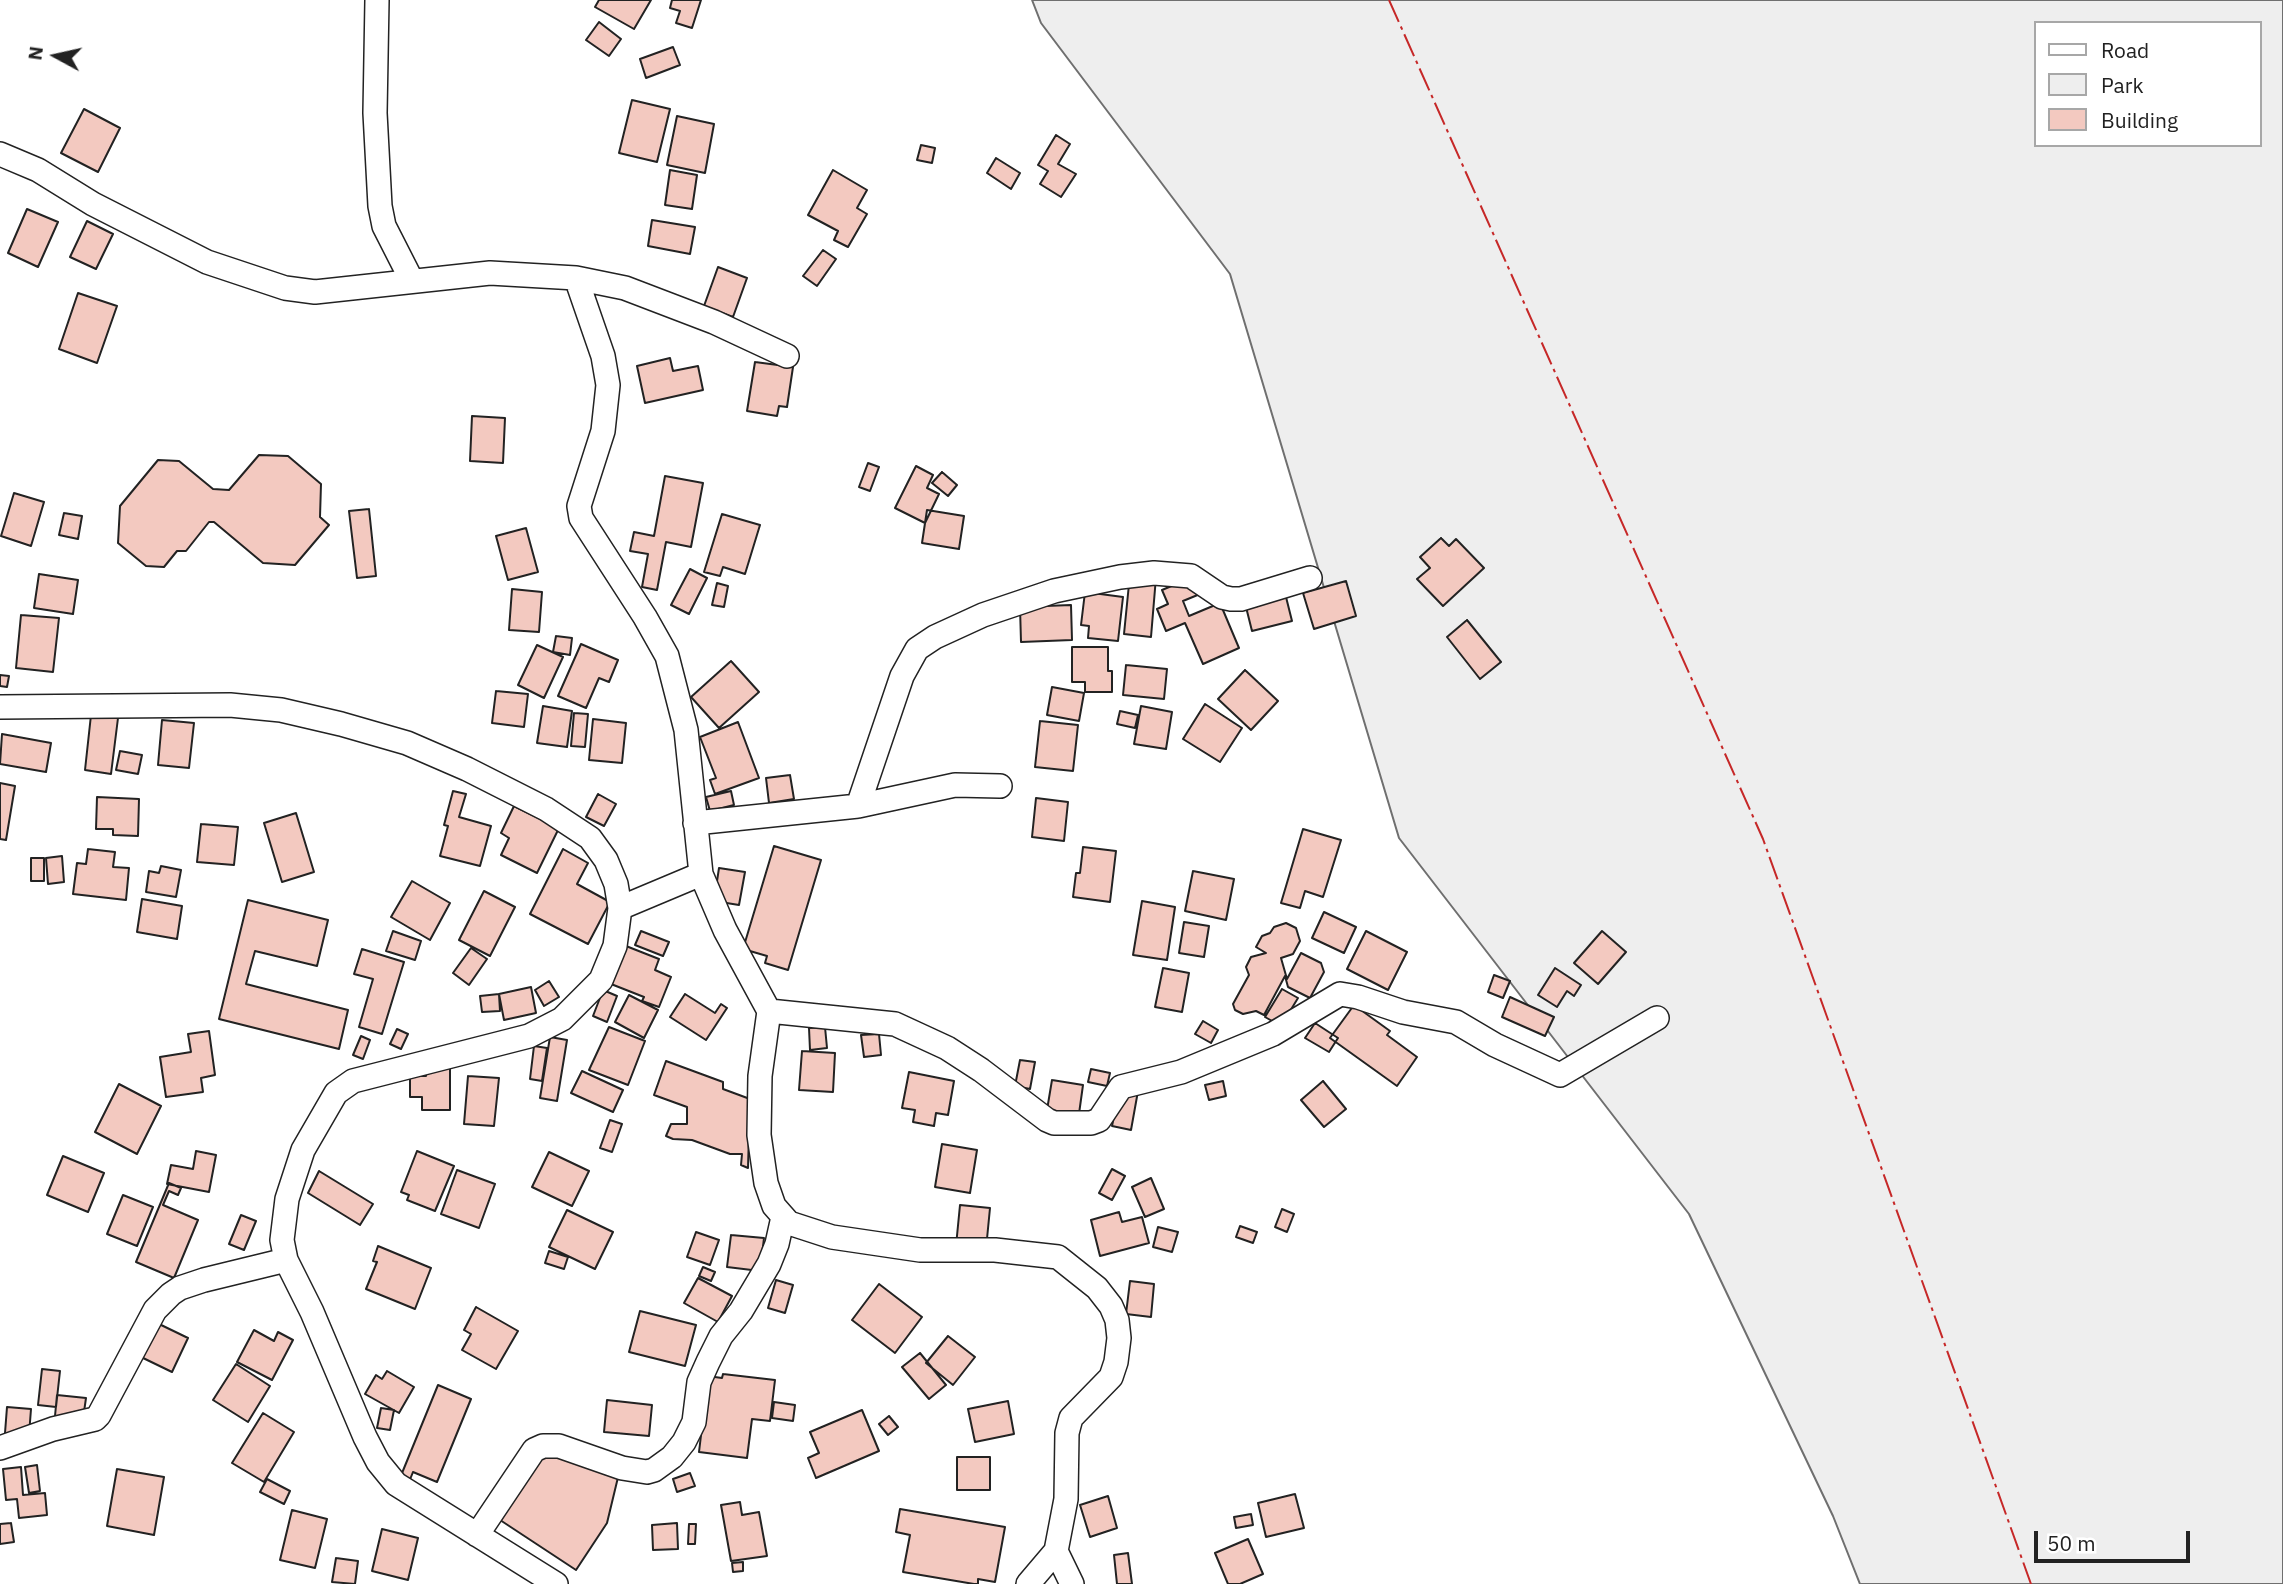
<!DOCTYPE html>
<style>
body{margin:0}
#map{position:relative;width:2283px;height:1584px;overflow:hidden;background:#fff;font-family:"IBM Plex Sans",sans-serif}
canvas{display:block}
.legend{position:absolute;left:2034px;top:21px;width:228px;height:126px;box-sizing:border-box;background:#fff;border:2px solid #a7a7a7;margin:0;padding:9px 12px;list-style:none;font-size:21px;color:#222}
.legend li{display:flex;align-items:center;gap:14px;height:35px}
.legend b{width:35px;border:2px solid #a7a7a7}
.north{position:absolute;left:21px;top:21px;width:70px;height:70px;-webkit-text-stroke:5px #fff;paint-order:stroke;rotate:278deg;font-size:19px;font-weight:700;line-height:28px;text-align:center;color:#222}
.north::after{content:'';display:block;margin:auto;width:24px;height:32px;background:#222;clip-path:polygon(50% 0,100% 100%,50% 72%,0 100%)}
.scale{position:absolute;left:2034px;top:1531px;width:156px;height:32px;box-sizing:border-box;border:4px solid #222;border-top:0;padding-left:9px;font-size:21px;line-height:24px;white-space:nowrap;color:#222;-webkit-text-stroke:5px #fff;paint-order:stroke}
</style>
<div id="map">
<canvas width="2283" height="1584"></canvas>
<ul class="legend">
<li><b style="height:9px;background:#fff"></b>Road</li>
<li><b style="height:19px;background:#eee"></b>Park</li>
<li><b style="height:19px;background:#f3c9c0"></b>Building</li>
</ul>
<div class="north">N</div>
<div class="scale">50 m</div>
</div>
<script>
const context = document.querySelector('canvas').getContext('2d');
context.lineJoin = 'round';
function paint(path, color) {
  context.fillStyle = color;
  context.fill(path, 'evenodd');
}
function toPath(rows) {
  const path = new Path2D();
  for (const r of rows) {
    path.moveTo(r[0], r[1]);
    for (let i = 2; i < r.length; i += 2) path.lineTo(r[i], r[i + 1]);
  }
  return path;
}
function strokePath(path, color, width, dash) {
  context.strokeStyle = color;
  context.lineWidth = width;
  context.lineCap = dash ? 'butt' : 'round';
  context.setLineDash(dash || []);
  context.stroke(path);
}
const green = toPath([
 [1032,0,2283,0,2283,1584,1860,1584,1833,1516,1689,1214,1399,838,1230,274,1041,23,1032,0],
 [2036,23,2260,23,2260,145,2036,145,2036,23]
]);
paint(green, '#eee');
strokePath(green, '#6f6f6f', 2);
const building = toPath([
 [599,0,651,0,634,29,595,7,599,0],
 [672,0,701,0,692,28,676,23,680,11,670,8,672,0],
 [599,22,621,39,609,56,586,40,599,22],
 [673,47,680,65,646,78,640,59,673,47],
 [632,100,670,109,657,162,619,153,632,100],
 [84,109,120,128,98,172,61,153,84,109],
 [677,116,714,124,705,173,667,165,677,116],
 [1056,135,1070,144,1058,164,1076,174,1061,197,1040,184,1048,171,1038,165,1056,135],
 [921,145,935,148,932,163,917,160,921,145],
 [996,158,1020,173,1011,189,987,173,996,158],
 [670,170,697,175,692,209,665,205,670,170],
 [833,170,867,190,857,208,867,214,848,247,834,240,838,231,808,215,833,170],
 [27,209,58,222,38,267,8,253,27,209],
 [652,220,695,227,690,254,648,246,652,220],
 [87,221,113,234,96,269,70,257,87,221],
 [823,250,836,259,817,286,803,276,823,250],
 [718,267,747,278,733,317,704,306,718,267],
 [78,293,117,306,97,363,59,349,78,293],
 [670,358,673,371,698,366,703,390,645,403,637,366,670,358],
 [755,362,793,367,787,407,779,406,777,416,747,411,755,362],
 [472,416,505,418,503,463,470,461,472,416],
 [259,455,288,456,321,484,320,517,329,525,295,565,263,563,214,522,209,522,186,551,177,551,164,567,146,566,118,543,120,506,158,460,179,461,213,489,229,490,259,455],
 [868,463,879,467,870,491,859,487,868,463],
 [916,466,933,475,927,488,939,494,925,523,895,508,916,466],
 [942,472,957,485,948,496,932,483,942,472],
 [665,476,703,483,691,547,666,542,657,590,642,587,648,554,630,551,634,532,654,536,665,476],
 [14,493,44,502,31,546,1,536,14,493],
 [369,509,376,576,357,578,349,511,369,509],
 [927,510,964,516,959,549,922,543,927,510],
 [64,513,82,516,78,539,59,535,64,513],
 [722,514,760,525,745,574,723,567,720,576,704,572,722,514],
 [526,528,538,572,508,580,496,536,526,528],
 [1441,538,1449,546,1456,539,1484,568,1443,606,1417,579,1430,568,1420,557,1441,538],
 [690,569,707,578,689,614,671,605,690,569],
 [39,574,78,580,73,614,34,608,39,574],
 [1130,574,1156,577,1151,637,1124,634,1130,574],
 [1193,577,1200,594,1183,601,1189,616,1220,603,1239,648,1203,664,1185,623,1166,631,1157,609,1168,604,1162,590,1193,577],
 [1346,581,1356,616,1314,629,1303,593,1346,581],
 [717,583,728,586,724,607,712,605,717,583],
 [512,589,542,592,539,632,509,630,512,589],
 [1284,589,1292,621,1252,631,1244,599,1284,589],
 [1085,592,1123,597,1118,641,1088,638,1089,626,1081,625,1085,592],
 [1071,605,1072,640,1021,642,1020,607,1071,605],
 [21,615,59,618,53,672,16,668,21,615],
 [1467,620,1501,662,1480,679,1447,637,1467,620],
 [556,636,572,638,570,655,553,652,556,636],
 [581,644,618,660,609,682,599,678,586,708,558,696,581,644],
 [537,645,563,657,544,698,518,685,537,645],
 [1072,647,1108,647,1108,671,1112,671,1112,692,1085,692,1085,682,1072,682,1072,647],
 [731,661,759,692,719,728,691,697,731,661],
 [1126,665,1167,669,1164,699,1123,695,1126,665],
 [1245,670,1278,701,1251,730,1218,699,1245,670],
 [0,675,9,676,7,687,0,686,0,675],
 [1052,687,1084,693,1079,721,1047,715,1052,687],
 [496,691,528,694,524,727,492,723,496,691],
 [1205,704,1242,728,1220,762,1183,739,1205,704],
 [543,706,572,711,567,747,537,743,543,706],
 [1141,706,1172,712,1166,749,1134,744,1141,706],
 [1120,711,1138,715,1135,728,1117,724,1120,711],
 [574,713,588,714,585,747,571,746,574,713],
 [91,715,118,718,111,774,85,770,91,715],
 [593,719,626,723,622,763,589,760,593,719],
 [162,720,194,723,189,768,158,765,162,720],
 [1040,721,1078,725,1073,771,1035,767,1040,721],
 [738,722,759,778,715,794,710,780,716,778,700,737,738,722],
 [2,734,51,743,46,772,0,764,2,734],
 [120,751,142,755,138,774,116,770,120,751],
 [790,775,794,799,769,803,766,778,790,775],
 [0,783,15,786,6,840,0,839,0,783],
 [453,791,466,794,459,817,491,826,480,866,440,856,448,826,444,825,453,791],
 [731,791,734,805,710,811,706,797,731,791],
 [598,794,616,804,604,826,586,817,598,794],
 [97,797,139,799,138,836,113,835,113,829,96,829,97,797],
 [1036,798,1068,802,1064,841,1032,837,1036,798],
 [514,806,559,828,537,873,501,855,509,838,501,833,514,806],
 [296,813,314,872,282,882,264,823,296,813],
 [201,824,238,827,234,865,197,862,201,824],
 [1303,829,1341,840,1323,897,1305,891,1300,908,1281,903,1303,829],
 [774,846,821,860,788,970,765,963,767,956,743,949,774,846],
 [1083,847,1116,851,1110,902,1073,897,1076,873,1080,873,1083,847],
 [88,849,115,852,113,867,129,868,126,900,73,894,77,863,86,864,88,849],
 [563,849,588,863,577,884,610,902,588,944,530,914,563,849],
 [62,856,64,882,48,884,46,858,62,856],
 [31,858,44,858,44,881,31,881,31,858],
 [161,866,181,870,176,897,146,892,149,871,159,873,161,866],
 [719,868,745,872,739,905,714,901,719,868],
 [1193,871,1234,879,1226,920,1185,911,1193,871],
 [412,881,450,903,430,940,391,917,412,881],
 [484,891,515,907,490,956,459,940,484,891],
 [142,899,182,906,177,939,137,932,142,899],
 [248,900,328,920,317,966,255,951,246,984,348,1010,339,1049,219,1019,248,900],
 [1142,901,1175,907,1167,960,1133,955,1142,901],
 [1324,912,1356,927,1344,953,1312,938,1324,912],
 [1184,922,1209,926,1204,957,1179,953,1184,922],
 [1286,923,1296,928,1300,941,1293,954,1281,958,1287,979,1301,953,1321,963,1324,972,1310,998,1288,987,1285,976,1264,1015,1256,1011,1243,1014,1235,1010,1233,1004,1249,975,1246,967,1251,957,1266,953,1256,947,1262,936,1270,933,1274,927,1286,923],
 [393,931,421,941,415,960,386,951,393,931],
 [641,931,669,942,663,956,635,945,641,931],
 [1366,931,1407,952,1388,990,1347,969,1366,931],
 [1602,931,1626,952,1598,984,1574,963,1602,931],
 [626,946,659,959,655,970,671,977,659,1007,642,1001,644,997,611,984,626,946],
 [471,948,487,959,469,985,453,973,471,948],
 [362,949,404,962,382,1034,359,1027,373,979,354,974,362,949],
 [1163,968,1189,973,1182,1012,1155,1007,1163,968],
 [1555,968,1581,985,1574,996,1567,991,1557,1007,1538,995,1555,968],
 [1494,975,1510,981,1503,998,1488,992,1494,975],
 [549,981,559,997,544,1006,535,990,549,981],
 [531,987,536,1013,504,1020,499,994,531,987],
 [1282,989,1298,998,1281,1026,1265,1017,1282,989],
 [603,990,617,996,607,1022,593,1016,603,990],
 [499,994,500,1011,482,1012,480,996,499,994],
 [685,994,715,1013,721,1004,727,1008,706,1040,670,1017,685,994],
 [629,995,658,1010,644,1038,615,1022,629,995],
 [1510,997,1554,1017,1545,1036,1502,1017,1510,997],
 [1354,1005,1390,1031,1387,1035,1417,1057,1397,1086,1330,1038,1354,1005],
 [1203,1021,1218,1030,1211,1043,1195,1034,1203,1021],
 [1315,1023,1338,1038,1329,1052,1305,1038,1315,1023],
 [609,1027,645,1041,628,1085,589,1070,609,1027],
 [825,1027,827,1048,810,1050,809,1028,825,1027],
 [397,1029,408,1034,401,1049,390,1044,397,1029],
 [209,1031,215,1075,201,1078,203,1092,166,1097,160,1057,191,1052,188,1034,209,1031],
 [879,1034,881,1055,864,1057,861,1035,879,1034],
 [361,1036,370,1040,363,1059,353,1055,361,1036],
 [550,1037,567,1040,557,1101,540,1098,550,1037],
 [534,1046,547,1048,542,1081,530,1079,534,1046],
 [802,1051,835,1053,833,1092,799,1090,802,1051],
 [1020,1060,1035,1062,1030,1089,1015,1086,1020,1060],
 [666,1061,723,1082,723,1089,750,1099,748,1168,741,1165,742,1154,730,1154,692,1140,673,1139,666,1136,671,1124,687,1124,687,1107,654,1095,666,1061],
 [427,1068,450,1068,450,1110,422,1110,422,1097,410,1097,410,1076,426,1076,427,1068],
 [1091,1069,1110,1073,1107,1086,1088,1082,1091,1069],
 [582,1071,623,1090,613,1112,571,1093,582,1071],
 [909,1072,954,1081,948,1115,936,1113,934,1126,913,1122,915,1110,902,1108,909,1072],
 [468,1076,499,1078,494,1126,464,1124,468,1076],
 [1052,1080,1083,1085,1078,1121,1046,1116,1052,1080],
 [1223,1081,1226,1096,1209,1100,1205,1085,1223,1081],
 [1323,1081,1346,1109,1324,1127,1301,1100,1323,1081],
 [119,1084,161,1106,137,1154,95,1132,119,1084],
 [1120,1088,1138,1091,1131,1130,1112,1126,1120,1088],
 [610,1120,622,1124,612,1152,600,1148,610,1120],
 [942,1144,977,1150,970,1193,935,1187,942,1144],
 [196,1151,216,1155,209,1192,167,1184,171,1165,193,1169,196,1151],
 [417,1151,454,1166,435,1211,407,1200,409,1195,401,1192,417,1151],
 [549,1152,589,1171,572,1206,532,1187,549,1152],
 [63,1156,104,1173,88,1212,47,1195,63,1156],
 [1112,1169,1125,1176,1112,1200,1099,1193,1112,1169],
 [457,1170,495,1184,479,1228,441,1214,457,1170],
 [319,1171,373,1204,360,1225,308,1193,319,1171],
 [1151,1178,1164,1209,1145,1217,1132,1187,1151,1178],
 [169,1183,181,1188,178,1195,169,1191,163,1205,198,1220,174,1278,136,1262,169,1183],
 [123,1195,153,1207,137,1246,107,1234,123,1195],
 [960,1205,990,1208,986,1249,956,1246,960,1205],
 [1282,1209,1294,1214,1287,1232,1275,1227,1282,1209],
 [567,1210,613,1232,595,1269,549,1247,567,1210],
 [1119,1212,1122,1222,1142,1217,1149,1243,1100,1256,1091,1220,1119,1212],
 [241,1215,256,1221,244,1250,229,1244,241,1215],
 [1240,1226,1257,1232,1253,1243,1236,1237,1240,1226],
 [1158,1227,1178,1232,1172,1252,1153,1247,1158,1227],
 [696,1232,719,1240,710,1265,687,1257,696,1232],
 [731,1235,764,1238,760,1271,727,1267,731,1235],
 [378,1246,431,1268,415,1309,366,1289,377,1262,373,1261,378,1246],
 [549,1251,568,1257,564,1269,545,1263,549,1251],
 [703,1267,715,1272,711,1281,699,1276,703,1267],
 [698,1278,732,1296,718,1322,684,1303,698,1278],
 [776,1280,793,1285,785,1313,768,1308,776,1280],
 [1130,1281,1154,1284,1151,1317,1126,1314,1130,1281],
 [879,1284,922,1317,895,1353,852,1320,879,1284],
 [476,1307,518,1331,496,1369,462,1350,471,1334,464,1330,476,1307],
 [640,1311,696,1325,685,1366,629,1352,640,1311],
 [157,1323,188,1338,172,1372,141,1357,157,1323],
 [254,1330,274,1341,278,1332,293,1340,272,1380,237,1362,254,1330],
 [948,1336,975,1357,953,1385,926,1363,948,1336],
 [920,1353,946,1385,929,1399,902,1367,920,1353],
 [236,1364,270,1386,248,1422,213,1400,236,1364],
 [42,1369,60,1371,56,1407,38,1405,42,1369],
 [387,1371,414,1387,399,1413,365,1394,376,1375,382,1379,387,1371],
 [723,1374,775,1380,770,1421,752,1419,747,1458,699,1452,702,1427,700,1375,722,1378,723,1374],
 [438,1385,471,1399,437,1482,413,1472,409,1482,400,1478,438,1385],
 [57,1395,86,1398,83,1419,55,1416,57,1395],
 [607,1400,652,1405,649,1436,604,1432,607,1400],
 [1008,1401,1014,1434,975,1442,968,1409,1008,1401],
 [774,1402,795,1405,793,1421,772,1418,774,1402],
 [7,1407,31,1409,29,1435,5,1433,7,1407],
 [381,1408,394,1410,390,1430,377,1428,381,1408],
 [862,1410,879,1451,816,1478,808,1458,819,1453,810,1432,862,1410],
 [263,1413,294,1432,264,1482,232,1463,263,1413],
 [889,1416,898,1427,888,1435,879,1424,889,1416],
 [540,1446,620,1469,607,1523,576,1570,497,1518,540,1446],
 [957,1457,990,1457,990,1490,957,1490,957,1457],
 [37,1465,40,1491,29,1493,25,1467,37,1465],
 [21,1467,23,1495,45,1493,47,1515,19,1518,17,1499,6,1500,3,1469,21,1467],
 [117,1469,164,1477,154,1535,107,1526,117,1469],
 [690,1473,695,1486,677,1492,673,1479,690,1473],
 [267,1479,290,1491,284,1504,260,1492,267,1479],
 [1295,1494,1304,1528,1266,1537,1258,1503,1295,1494],
 [1108,1496,1117,1528,1090,1537,1080,1505,1108,1496],
 [740,1502,742,1515,759,1512,767,1556,731,1561,721,1505,740,1502],
 [900,1509,1005,1527,995,1582,978,1579,978,1584,974,1584,903,1572,910,1535,896,1532,900,1509],
 [292,1510,327,1519,315,1568,280,1560,292,1510],
 [1251,1514,1253,1525,1236,1528,1234,1517,1251,1514],
 [11,1523,14,1542,0,1544,0,1524,11,1523],
 [677,1523,678,1549,653,1550,652,1525,677,1523],
 [689,1524,696,1524,695,1544,688,1544,689,1524],
 [382,1529,418,1538,408,1580,372,1571,382,1529],
 [1248,1539,1263,1574,1240,1584,1228,1584,1215,1553,1248,1539],
 [1128,1553,1132,1584,1117,1584,1114,1555,1128,1553],
 [336,1558,358,1561,355,1584,332,1582,336,1558],
 [743,1562,743,1571,733,1572,732,1563,743,1562]
]);
paint(building, '#f3c9c0');
strokePath(building, '#222', 2);
const minor = toPath([
 [377,0,375,113,380,206,384,226,412,281],
 [0,154,38,170,93,204,207,262,285,288,315,292,490,273,576,278,625,288,714,322,787,356],
 [576,278,603,356,608,385,603,431,579,506,581,518,645,617,667,656,686,730,701,874,725,930,769,1011,760,1076,759,1135,766,1183,774,1206,789,1223,832,1237,920,1250,995,1250,1058,1257,1097,1288,1111,1306,1117,1320,1119,1338,1116,1362,1111,1377,1071,1418,1067,1433,1066,1499,1056,1551,1028,1584],
 [0,707,230,705,281,710,341,724,407,743,467,769,546,809,590,838,606,860,616,884,620,908,615,946,601,980,562,1019,529,1036,353,1081,336,1093,303,1150,287,1199,282,1240,286,1260,312,1312,365,1437,378,1462,396,1484,556,1584],
 [858,806,902,676,917,649,935,637,983,615,1054,591,1120,577,1154,573,1191,576,1222,597,1231,599,1241,599,1310,578],
 [695,823,858,806,955,785,1000,786],
 [620,908,701,874],
 [769,1011,895,1024,947,1048,981,1070,1047,1120,1054,1123,1091,1123,1099,1120,1121,1087,1181,1072,1273,1034,1340,994,1358,997,1403,1012,1456,1022,1495,1045,1560,1075,1657,1018],
 [0,1448,53,1429,95,1419,99,1415,155,1310,171,1294,180,1288,204,1280,286,1260],
 [477,1535,534,1450,543,1446,559,1446,622,1468,647,1472,654,1470,672,1457,684,1442,694,1422,699,1382,708,1362,721,1336,741,1311,769,1264,777,1244,783,1217],
 [1056,1551,1072,1584]
]);
strokePath(minor, '#222', 26);
strokePath(minor, '#fff', 23);
strokePath(toPath([
 [1389,0,1763,839,2031,1584]
]), '#c62828', 2, [24, 5, 3.5, 5]);
</script>
